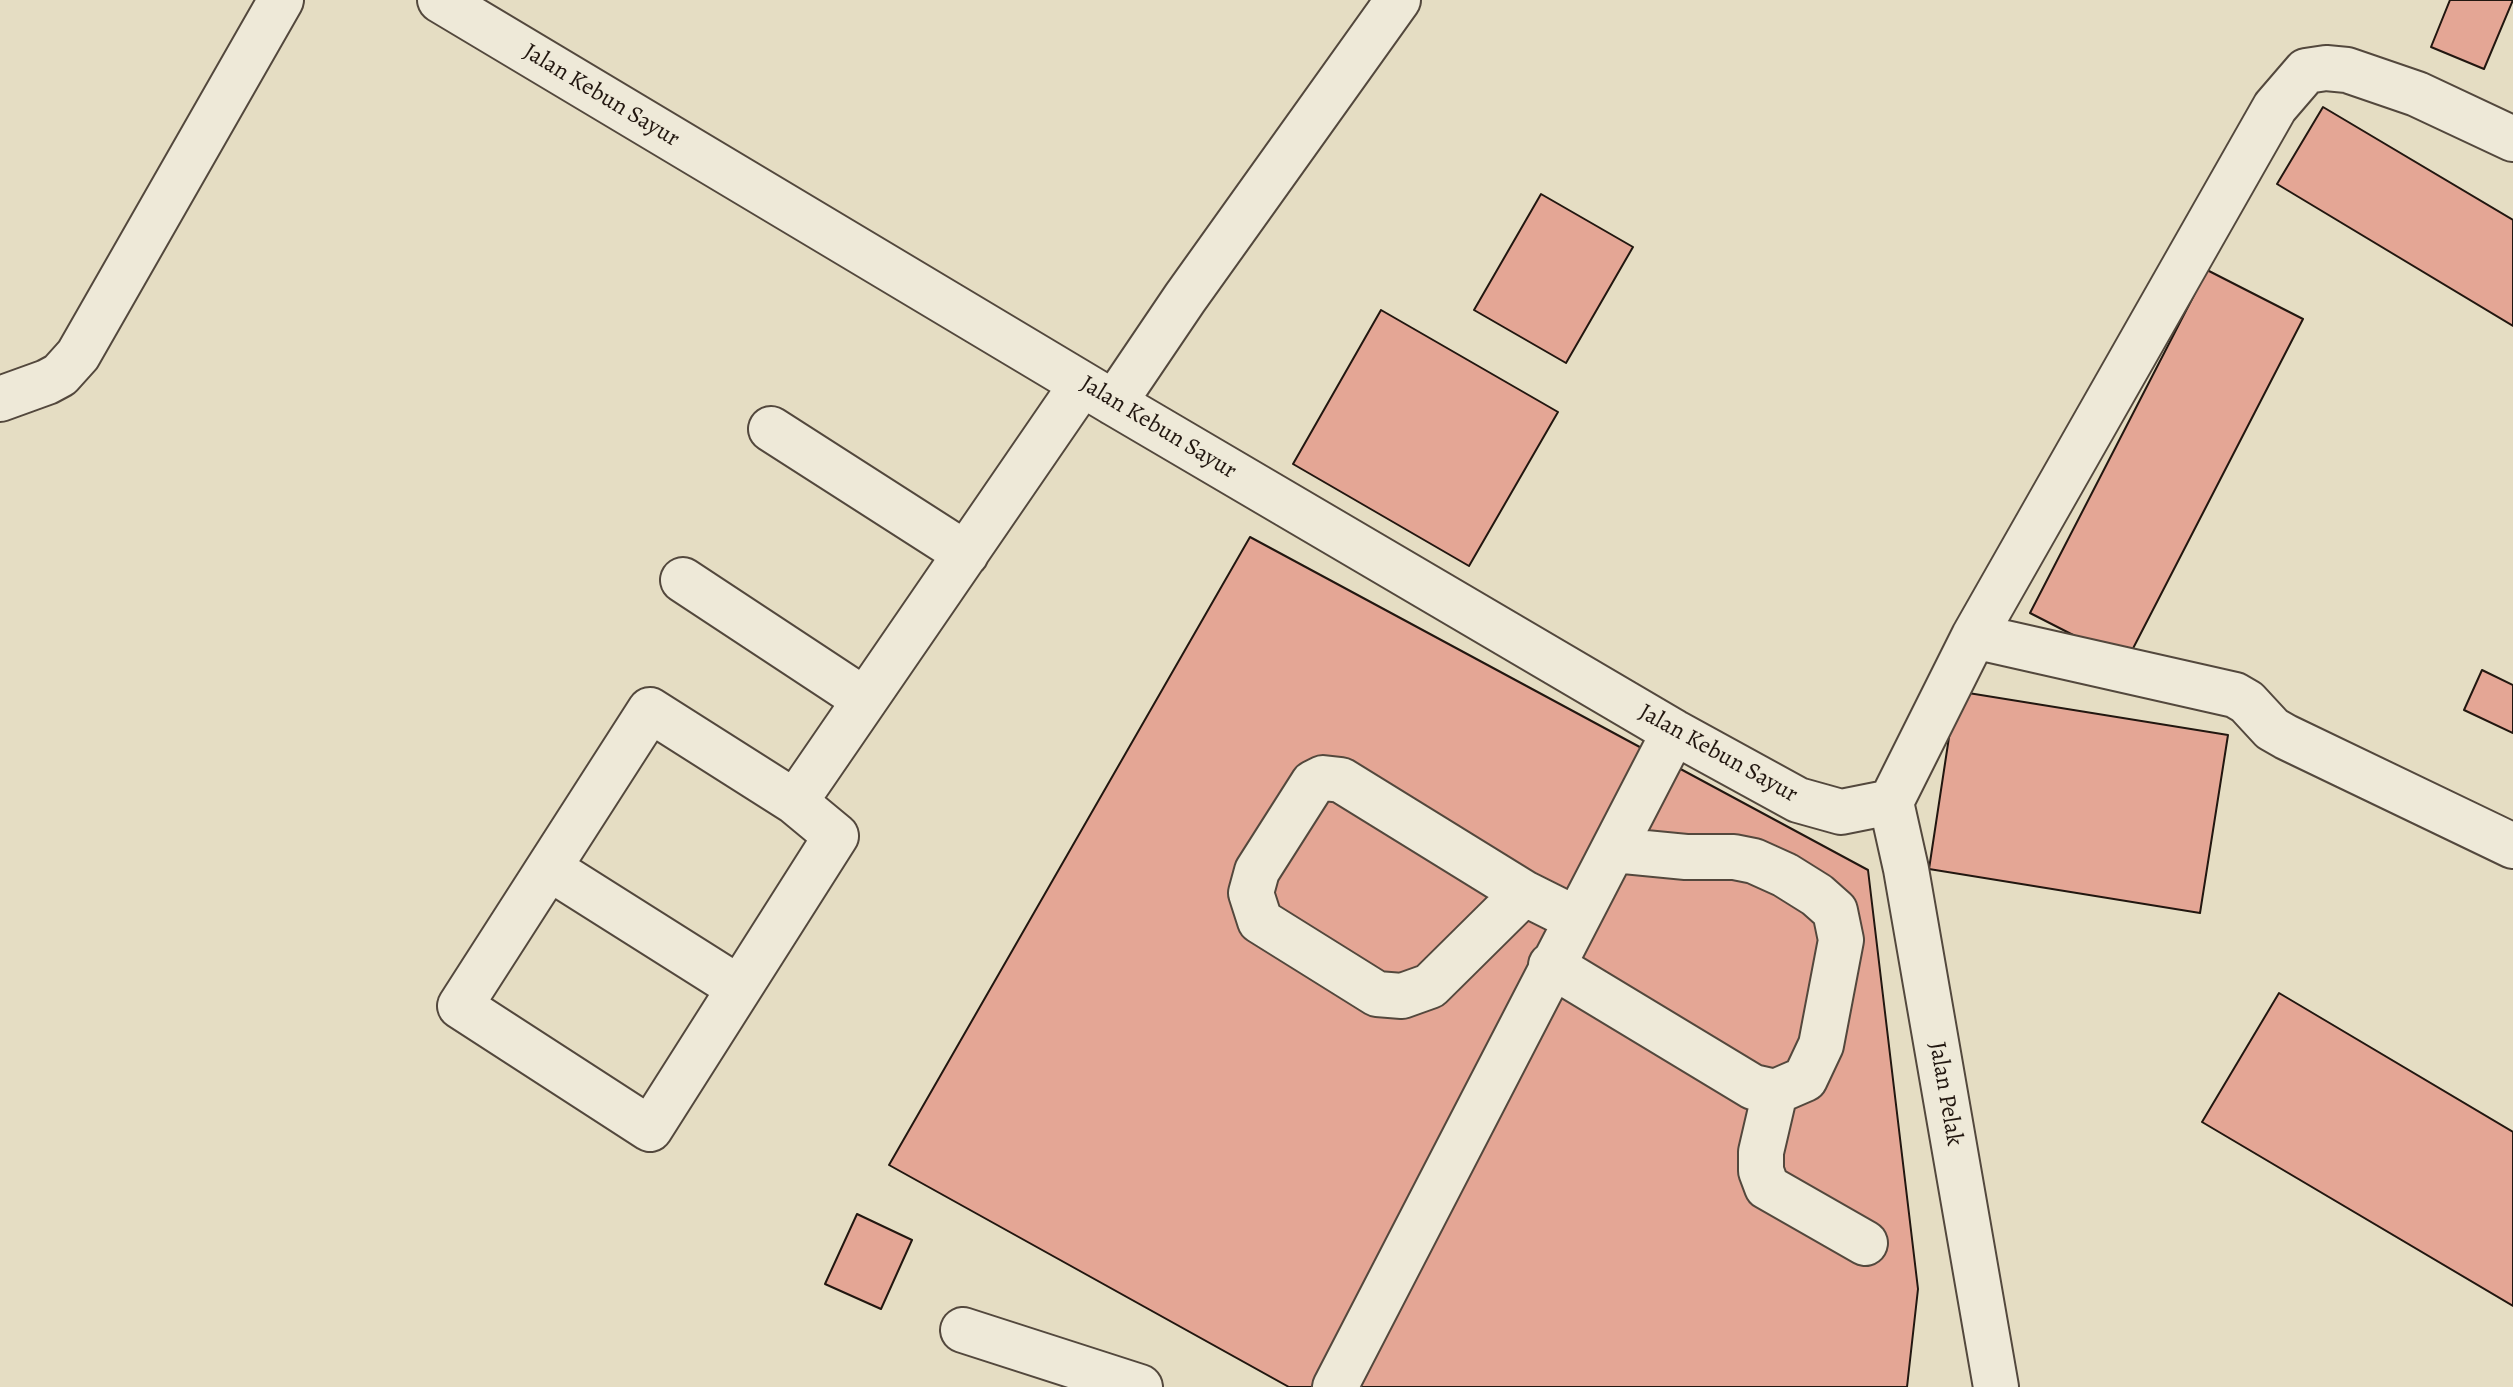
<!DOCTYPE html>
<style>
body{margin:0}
canvas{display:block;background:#e5ddc3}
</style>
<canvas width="2513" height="1387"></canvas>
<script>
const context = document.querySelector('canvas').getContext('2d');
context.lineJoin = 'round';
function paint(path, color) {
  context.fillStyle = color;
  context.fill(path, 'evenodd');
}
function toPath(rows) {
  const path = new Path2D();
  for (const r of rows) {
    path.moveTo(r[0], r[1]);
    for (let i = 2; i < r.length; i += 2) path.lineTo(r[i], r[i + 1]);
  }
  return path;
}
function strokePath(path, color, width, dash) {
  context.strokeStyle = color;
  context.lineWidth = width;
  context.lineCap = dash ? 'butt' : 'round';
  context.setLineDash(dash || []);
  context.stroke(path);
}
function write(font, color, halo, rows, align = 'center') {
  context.font = font + ' Alegreya,serif';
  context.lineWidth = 8;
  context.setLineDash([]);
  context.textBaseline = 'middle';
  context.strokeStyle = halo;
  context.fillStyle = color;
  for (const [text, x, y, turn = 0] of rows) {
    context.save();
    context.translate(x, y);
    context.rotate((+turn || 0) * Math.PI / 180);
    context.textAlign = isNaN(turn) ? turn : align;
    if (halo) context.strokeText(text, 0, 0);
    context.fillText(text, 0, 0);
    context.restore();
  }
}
const building = toPath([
 [2450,0,2513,0,2484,69,2431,47,2450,0],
 [2323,107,2513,220,2513,326,2277,184,2323,107],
 [1541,194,1633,247,1566,363,1474,310,1541,194],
 [2207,270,2303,319,2126,662,2030,613,2207,270],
 [1381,310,1558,412,1469,566,1293,464,1381,310],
 [1250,537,1868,870,1918,1289,1907,1387,1289,1387,889,1165,1250,537],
 [2482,670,2513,685,2513,733,2464,710,2482,670],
 [1956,691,2228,735,2200,913,1929,869,1956,691],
 [2279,993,2513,1132,2513,1306,2202,1122,2279,993],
 [857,1214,912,1240,881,1309,825,1284,857,1214]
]);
paint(building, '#e4a695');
strokePath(building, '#221710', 2);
const minor = toPath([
 [440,0,1114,403,1674,732,1798,800,1841,812,1891,802],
 [0,399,47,382,60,375,78,355,281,0],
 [1114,403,1185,298,1398,0],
 [771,429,966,554],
 [683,580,865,700],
 [1974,636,2235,695,2247,702,2272,729,2286,737,2513,846],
 [650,710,795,802,836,836,650,1129,460,1006,650,710],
 [795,802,1082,384],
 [1891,802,1974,636,2275,107,2306,71,2326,68,2347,70,2417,94,2513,139],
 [1891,802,1906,869,1996,1387],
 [549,868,739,988],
 [1524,893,1430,986,1402,996,1377,994,1260,921,1251,893,1257,871,1313,783,1323,778,1341,780,1524,893,1576,919],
 [1551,965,1753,1087,1775,1092,1805,1079,1821,1045,1841,940,1835,911,1817,895,1785,875,1754,861,1734,857,1686,857,1614,850],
 [1775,1092,1761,1152,1761,1171,1767,1187,1865,1243],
 [963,1330,1140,1387],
 [1335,1387,1674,732]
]);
strokePath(minor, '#53483d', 48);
strokePath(minor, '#eee9d8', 44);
write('24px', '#221710', '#eee9d8', [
 ["Jalan Kebun Sayur",601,96,31],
 ["Jalan Kebun Sayur",1158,428,31],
 ["Jalan Kebun Sayur",1718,754,29],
 ["Jalan Pelak",1945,1094,80]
]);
</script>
